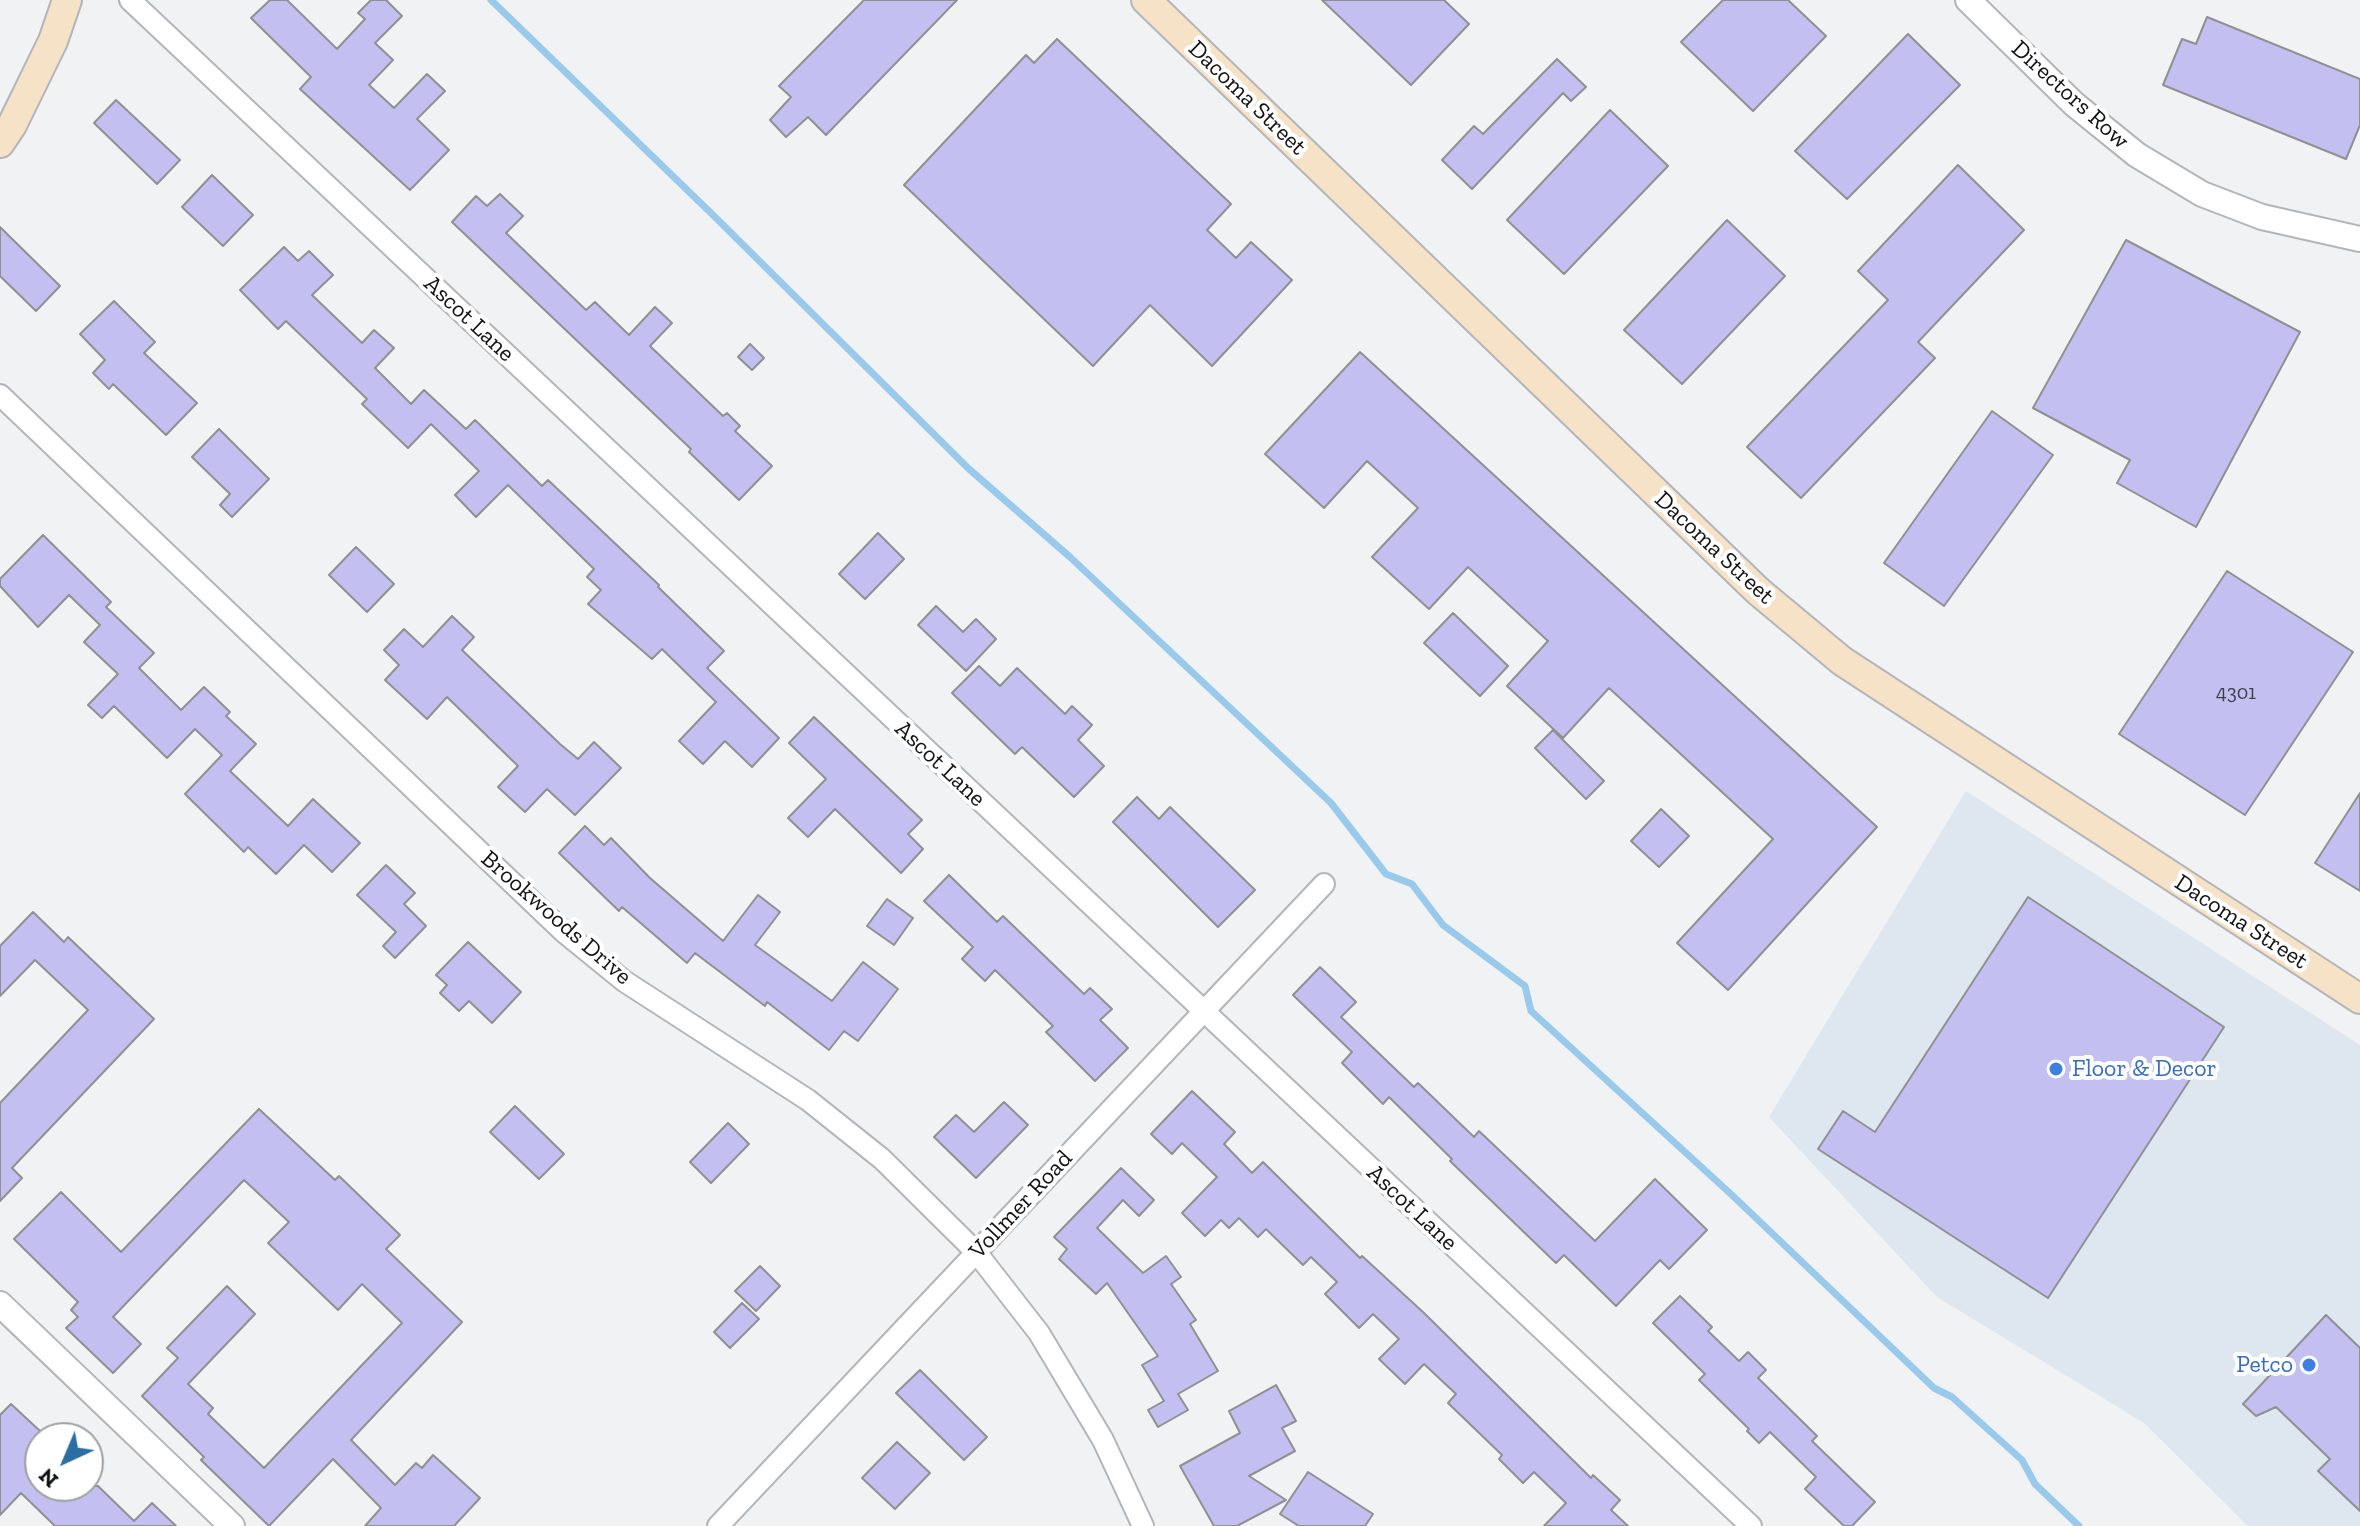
<!DOCTYPE html>
<style>
body{margin:0}
#map{position:relative;width:2360px;height:1526px;overflow:hidden;background:#f0f2f4;font-family:"Zilla Slab",serif}
canvas{display:block}
.north{position:absolute;left:24px;top:1422px;width:80px;height:80px;box-sizing:border-box;background:#fff;border:2px solid #9fa0a0;border-radius:50%;rotate:224deg;font-size:22px;font-weight:700;line-height:32px;text-align:center;color:#101112}
.north::after{content:'';display:block;margin:auto;width:28px;height:36px;background:#296fa4;clip-path:polygon(50% 0,100% 100%,50% 72%,0 100%)}
</style>
<div id="map">
<canvas width="2360" height="1526"></canvas>
<div class="north">N</div>
</div>
<script>
const context = document.querySelector('canvas').getContext('2d');
context.lineJoin = 'round';
function paint(path, color) {
  context.fillStyle = color;
  context.fill(path, 'evenodd');
}
function toPath(rows) {
  const path = new Path2D();
  for (const r of rows) {
    path.moveTo(r[0], r[1]);
    for (let i = 2; i < r.length; i += 2) path.lineTo(r[i], r[i + 1]);
  }
  return path;
}
function strokePath(path, color, width, dash) {
  context.strokeStyle = color;
  context.lineWidth = width;
  context.lineCap = dash ? 'butt' : 'round';
  context.setLineDash(dash || []);
  context.stroke(path);
}
function write(font, color, halo, rows, align = 'center') {
  context.font = font + ' "Zilla Slab",serif';
  context.lineWidth = 8;
  context.setLineDash([]);
  context.textBaseline = 'middle';
  context.strokeStyle = halo;
  context.fillStyle = color;
  for (const [text, x, y, turn = 0] of rows) {
    context.save();
    context.translate(x, y);
    context.rotate((+turn || 0) * Math.PI / 180);
    context.textAlign = isNaN(turn) ? turn : align;
    if (halo) context.strokeText(text, 0, 0);
    context.fillText(text, 0, 0);
    context.restore();
  }
}
paint(toPath([
 [1966,791,2360,1045,2360,1526,2248,1526,2144,1423,1937,1297,1769,1117]
]), '#dee6ef');
strokePath(toPath([
 [491,0,713,215,969,469,1070,557,1331,803,1386,874,1412,884,1443,925,1525,986,1531,1011,1733,1196,1934,1388,1952,1397,2022,1460,2035,1484,2079,1526]
]), '#9acaeb', 7);
const building = toPath([
 [270,0,287,0,337,49,365,19,358,13,371,0,386,0,402,16,375,43,393,60,369,85,394,108,427,74,445,91,417,119,449,150,410,190,300,89,311,77,251,18,270,0],
 [864,0,957,0,826,135,808,117,786,137,770,120,791,97,779,86,864,0],
 [1322,0,1444,0,1469,24,1411,85,1322,0],
 [1723,0,1788,0,1826,36,1753,111,1681,42,1723,0],
 [2207,17,2360,79,2360,125,2346,159,2163,85,2182,39,2196,44,2207,17],
 [1908,34,1960,85,1847,199,1795,151,1908,34],
 [1057,39,1231,204,1207,230,1236,258,1251,242,1292,280,1212,366,1150,305,1093,366,904,185,1026,55,1034,63,1057,39],
 [1557,59,1586,87,1571,101,1563,93,1472,189,1442,160,1474,126,1483,134,1557,59],
 [116,100,180,160,157,184,94,123,116,100],
 [1610,110,1668,166,1564,274,1507,220,1610,110],
 [1958,165,2024,230,1918,342,1935,358,1801,498,1747,447,1888,300,1858,271,1958,165],
 [212,175,253,215,223,246,182,207,212,175],
 [500,194,523,216,506,233,586,310,595,302,629,335,655,307,672,323,650,346,723,416,727,413,740,426,735,431,772,466,739,500,689,452,691,449,452,222,476,196,487,206,500,194],
 [1727,220,1785,276,1682,384,1624,330,1727,220],
 [0,227,60,286,36,311,0,276,0,227],
 [2126,240,2300,332,2196,527,2117,483,2130,460,2033,408,2126,240],
 [284,247,298,261,309,251,333,275,312,295,362,343,374,330,394,348,375,368,411,404,424,390,466,429,475,420,542,486,548,480,659,585,658,587,724,651,707,668,779,738,752,767,725,741,703,764,679,741,716,702,662,649,652,659,588,604,601,590,587,577,594,569,508,485,476,517,455,495,479,471,431,424,408,448,362,404,367,399,286,321,278,329,240,290,284,247],
 [114,301,155,342,144,353,197,403,166,435,113,384,109,389,93,373,105,360,80,334,114,301],
 [750,344,764,358,752,370,738,357,750,344],
 [1360,352,1877,827,1728,990,1677,943,1773,839,1609,688,1563,738,1507,686,1548,641,1468,567,1429,609,1372,557,1418,508,1367,461,1324,508,1265,454,1360,352],
 [1992,411,2053,455,1944,606,1884,563,1992,411],
 [219,429,269,479,232,517,220,505,230,494,192,457,219,429],
 [878,533,904,559,865,599,839,574,878,533],
 [43,535,111,602,106,607,154,653,139,668,181,710,204,687,230,712,226,716,256,744,230,771,288,826,313,799,360,843,332,872,304,845,276,874,248,847,244,852,185,794,222,755,195,729,167,758,114,706,102,718,88,705,118,674,84,642,100,625,69,595,38,627,0,586,0,579,43,535],
 [356,547,394,584,367,612,329,575,356,547],
 [2227,571,2353,652,2245,815,2119,734,2227,571],
 [936,606,963,632,976,619,996,639,966,671,918,625,936,606],
 [1453,613,1508,666,1480,696,1424,643,1453,613],
 [452,616,474,637,462,650,560,744,578,759,594,742,621,768,575,815,547,789,525,812,498,787,518,766,447,697,427,719,385,680,399,665,384,650,404,629,423,647,452,616],
 [979,666,1000,686,1017,668,1065,714,1072,706,1092,725,1078,740,1104,766,1074,797,1022,747,1015,754,952,693,979,666],
 [814,717,922,820,908,834,923,849,901,873,835,809,808,837,788,818,826,779,789,743,814,717],
 [1553,730,1604,781,1586,799,1535,748,1553,730],
 [2360,793,2360,891,2315,863,2360,793],
 [1137,797,1159,819,1170,807,1255,890,1218,927,1113,822,1137,797],
 [1661,809,1689,836,1659,867,1631,841,1661,809],
 [585,826,604,845,611,838,650,878,723,941,758,895,780,912,755,945,832,1001,863,962,898,989,858,1041,844,1031,829,1050,767,1002,765,1006,695,953,687,963,622,907,619,911,559,853,585,826],
 [386,865,415,893,404,904,426,926,395,958,383,946,396,932,357,895,386,865],
 [949,875,997,922,1003,916,1084,994,1090,988,1112,1009,1100,1020,1128,1048,1095,1081,1046,1032,1053,1026,995,970,985,981,962,959,973,947,924,901,949,875],
 [2028,897,2224,1027,2048,1298,1818,1149,1843,1111,1875,1132,2028,897],
 [887,899,913,918,894,945,867,926,887,899],
 [33,912,64,942,68,937,154,1019,12,1168,22,1178,0,1201,0,1103,88,1010,35,960,0,996,0,946,33,912],
 [468,942,521,992,492,1023,469,1001,459,1011,440,993,447,985,436,975,468,942],
 [1320,967,1356,1002,1341,1017,1414,1087,1418,1083,1474,1137,1479,1131,1595,1241,1655,1179,1707,1230,1669,1269,1660,1260,1616,1306,1564,1255,1556,1263,1450,1161,1452,1159,1389,1097,1383,1104,1342,1063,1352,1052,1293,995,1320,967],
 [1192,1091,1235,1132,1224,1144,1252,1173,1263,1162,1360,1258,1362,1256,1424,1313,1591,1478,1593,1475,1620,1500,1611,1510,1628,1526,1544,1526,1566,1503,1534,1472,1523,1483,1499,1459,1502,1455,1448,1403,1456,1394,1424,1364,1405,1384,1379,1359,1399,1339,1373,1314,1359,1328,1325,1294,1337,1282,1311,1257,1303,1265,1266,1229,1258,1237,1239,1218,1229,1228,1221,1220,1205,1236,1182,1213,1217,1177,1182,1143,1172,1154,1151,1134,1192,1091],
 [1004,1102,1028,1125,976,1178,934,1137,956,1115,974,1132,1004,1102],
 [515,1106,564,1154,539,1179,490,1132,515,1106],
 [259,1109,335,1180,339,1176,400,1235,386,1249,462,1322,351,1440,395,1485,416,1463,422,1468,433,1455,480,1498,454,1526,365,1526,381,1508,333,1459,269,1526,201,1460,204,1457,142,1396,178,1358,167,1348,227,1286,255,1314,188,1384,213,1408,208,1414,264,1468,402,1323,362,1284,338,1310,268,1243,289,1222,244,1180,113,1317,141,1344,113,1373,66,1328,78,1317,71,1310,78,1302,14,1239,61,1192,121,1252,259,1109],
 [728,1123,749,1144,711,1183,690,1162,728,1123],
 [1121,1168,1154,1200,1139,1216,1123,1200,1097,1228,1143,1273,1166,1256,1181,1277,1171,1284,1196,1320,1190,1324,1218,1371,1178,1394,1188,1410,1158,1427,1148,1410,1164,1401,1142,1365,1158,1356,1107,1283,1096,1294,1059,1259,1067,1249,1054,1237,1121,1168],
 [760,1266,780,1286,756,1311,735,1291,760,1266],
 [1680,1296,1712,1327,1708,1331,1739,1361,1748,1352,1766,1370,1758,1378,1817,1436,1812,1441,1875,1502,1852,1526,1844,1526,1805,1489,1816,1477,1770,1432,1759,1443,1747,1431,1749,1429,1699,1380,1705,1374,1653,1323,1680,1296],
 [742,1303,759,1319,730,1348,714,1332,742,1303],
 [2326,1315,2360,1348,2360,1511,2318,1471,2330,1459,2276,1407,2256,1416,2243,1404,2326,1315],
 [920,1370,987,1437,964,1460,896,1393,920,1370],
 [1276,1385,1296,1421,1282,1428,1295,1451,1249,1476,1286,1500,1237,1526,1214,1526,1180,1466,1240,1433,1229,1411,1276,1385],
 [11,1404,40,1431,40,1486,98,1486,134,1521,152,1503,176,1526,55,1526,21,1493,0,1515,0,1415,11,1404],
 [897,1442,930,1473,895,1509,862,1478,897,1442],
 [1308,1472,1373,1514,1365,1526,1299,1526,1280,1514,1308,1472]
]);
paint(building, '#c3c0f1');
strokePath(building, '#909093', 2);
const minor = toPath([
 [130,0,1751,1526],
 [0,395,565,933,624,981,808,1100,882,1159,976,1252,1039,1333,1103,1440,1143,1526],
 [718,1526,1324,884]
]);
const tertiary = toPath([
 [1968,0,2074,104,2137,155,2202,194,2262,217,2360,239],
 [0,1304,232,1526]
]);
const secondary = toPath([
 [1146,0,1758,591,1842,661,2360,999],
 [0,143,12,125,53,41,67,0]
]);
strokePath(minor, '#b3b5b8', 24);
strokePath(tertiary, '#b3b5b8', 28);
strokePath(secondary, '#b3b5b8', 32);
strokePath(minor, '#fff', 20);
strokePath(tertiary, '#fff', 24);
strokePath(secondary, '#f6e2c7', 28);
for (const [x, y, r, color] of [
 [2056,1069,8,"#3f7fe0"],
 [2309,1365,8,"#3f7fe0"]
]) {
  const dot = new Path2D();
  dot.arc(x, y, r, 0, 2 * Math.PI);
  context.fillStyle = color;
  context.fill(dot);
  strokePath(dot, '#fff', 3);
}
write('20px', '#3d3d4a', null, [
 ["4301",2236,693]
]);
write('24px', '#101112', '#fff', [
 ["Directors Row",2070,95,42],
 ["Dacoma Street",1247,98,44],
 ["Ascot Lane",469,319,43],
 ["Dacoma Street",1714,548,43],
 ["Ascot Lane",940,764,43],
 ["Brookwoods Drive",556,918,41],
 ["Dacoma Street",2241,922,33],
 ["Vollmer Road",1021,1205,-47],
 ["Ascot Lane",1412,1208,43]
]);
write('24px', '#366cbe', '#fff', [
 ["Floor & Decor",2072,1069],
 ["Petco",2293,1365,"right"]
], 'left');
</script>
